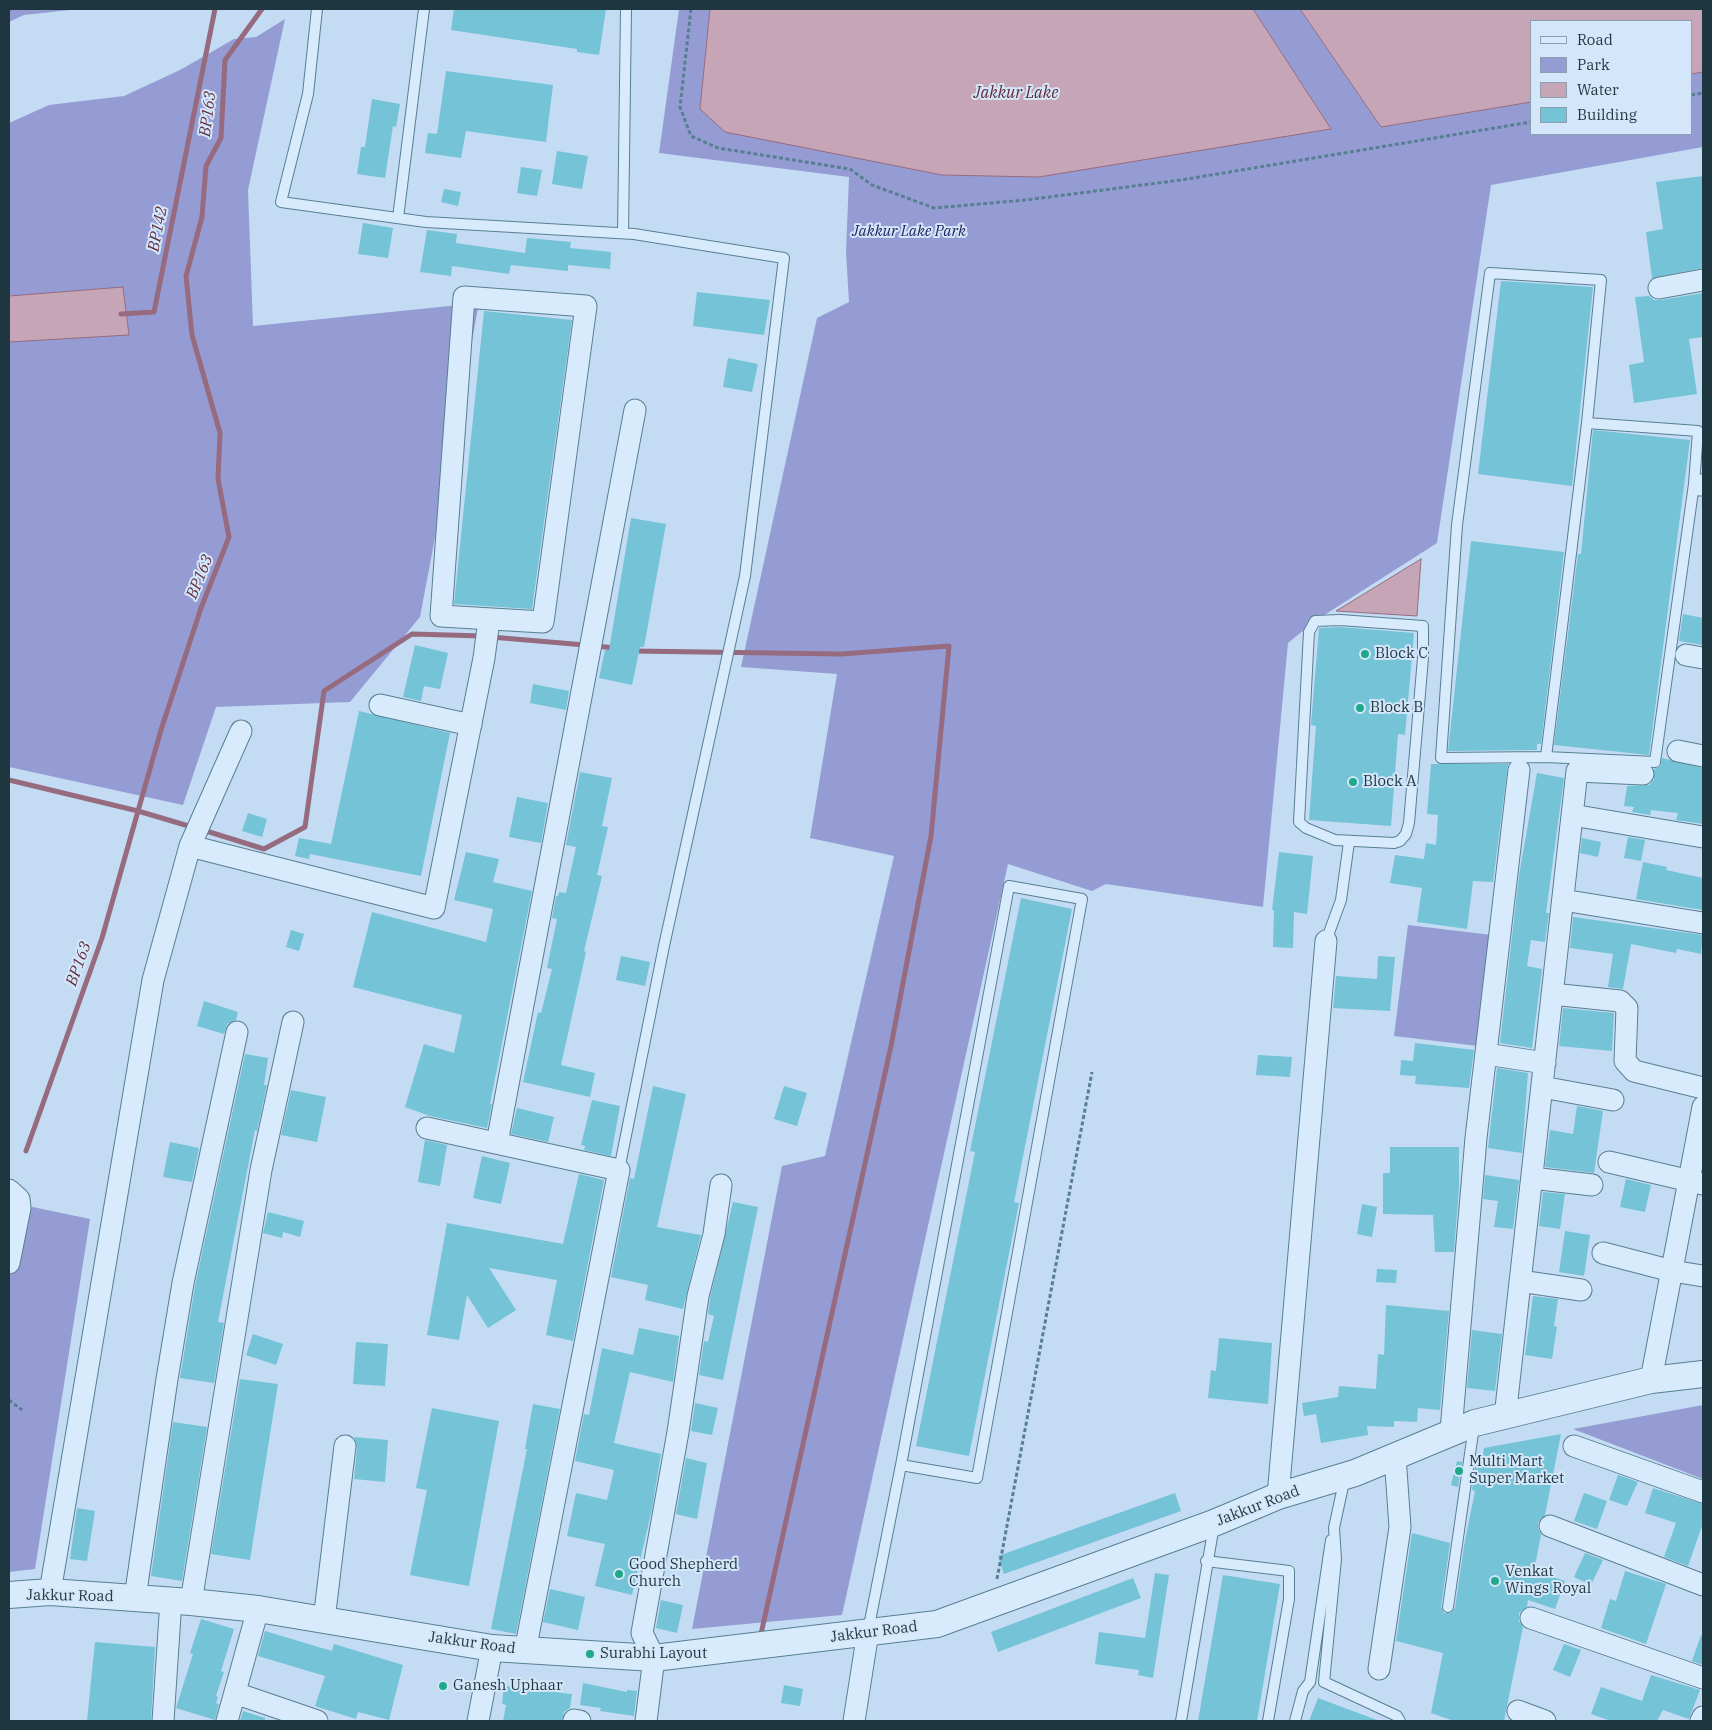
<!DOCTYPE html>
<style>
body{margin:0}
#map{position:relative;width:1712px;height:1730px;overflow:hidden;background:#c3dcf4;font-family:"IBM Plex Serif",serif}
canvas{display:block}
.frame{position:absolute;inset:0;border:10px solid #1d363f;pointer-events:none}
.legend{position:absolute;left:1530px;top:20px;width:162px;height:115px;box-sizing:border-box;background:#d4e7fa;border:1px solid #8ba0af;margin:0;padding:6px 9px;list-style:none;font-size:15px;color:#1d363f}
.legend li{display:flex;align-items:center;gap:10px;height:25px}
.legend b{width:25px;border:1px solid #8ba0af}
</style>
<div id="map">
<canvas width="1712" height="1730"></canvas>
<div class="frame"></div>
<ul class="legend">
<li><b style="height:6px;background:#d8ebfd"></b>Road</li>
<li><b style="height:14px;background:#959cd4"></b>Park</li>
<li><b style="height:14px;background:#c6a6b6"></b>Water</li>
<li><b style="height:14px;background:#74c3d6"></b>Building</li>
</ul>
</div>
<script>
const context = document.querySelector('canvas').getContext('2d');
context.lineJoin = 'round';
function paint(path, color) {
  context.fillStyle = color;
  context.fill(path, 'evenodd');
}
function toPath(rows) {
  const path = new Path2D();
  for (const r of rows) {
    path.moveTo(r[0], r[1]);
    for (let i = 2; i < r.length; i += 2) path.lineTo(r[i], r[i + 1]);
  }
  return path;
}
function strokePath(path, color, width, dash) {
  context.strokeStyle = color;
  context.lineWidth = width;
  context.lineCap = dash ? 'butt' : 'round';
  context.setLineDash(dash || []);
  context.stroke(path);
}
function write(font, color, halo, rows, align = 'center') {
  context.font = font + ' "IBM Plex Serif",serif';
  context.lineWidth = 4;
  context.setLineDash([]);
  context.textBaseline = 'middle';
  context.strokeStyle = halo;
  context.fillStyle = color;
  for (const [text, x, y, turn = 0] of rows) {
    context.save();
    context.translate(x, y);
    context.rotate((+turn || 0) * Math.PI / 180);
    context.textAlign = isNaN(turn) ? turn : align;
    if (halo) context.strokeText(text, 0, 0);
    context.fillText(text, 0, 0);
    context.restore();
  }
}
paint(toPath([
 [9,9,79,9,24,15,9,22],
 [679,9,710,9,700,109,1331,129,1253,9,1300,9,1381,127,1531,102,1531,134,1691,134,1691,74,1703,72,1703,147,1491,185,1437,543,1315,621,1288,643,1263,907,1106,884,1092,891,1008,864,842,1615,692,1629,782,1166,825,1156,894,856,810,838,837,674,741,667,817,318,849,302,846,252,849,177,659,153],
 [285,19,248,190,253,326,479,303,420,617,350,702,216,707,183,805,9,767,9,123,49,105,124,96,180,70,234,39,256,37],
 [1408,925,1492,935,1478,1046,1394,1036],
 [9,1202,90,1219,35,1569,9,1572],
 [1703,1405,1703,1479,1573,1429]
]), '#959cd4');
const water = toPath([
 [710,9,1253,9,1331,129,1039,177,942,175,725,132,700,109,710,9],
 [1300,9,1703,9,1703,72,1691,74,1691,21,1531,21,1531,102,1381,127,1300,9],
 [123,287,129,335,9,342,9,296,123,287],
 [1421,559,1417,616,1336,611,1421,559]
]);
paint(water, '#c6a6b6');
strokePath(water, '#966b7f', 1);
strokePath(toPath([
 [121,314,154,312,215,9],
 [491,637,585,645],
 [596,646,615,648],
 [633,651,842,654,949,646,931,836,891,1046,761,1634],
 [9,780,138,811,192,827],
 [203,830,264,849,305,827,324,691,412,634,483,636],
 [26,1151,102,938,161,730,201,608,229,537,218,479,220,433,192,335,186,276,202,217,206,166,221,138,225,60,262,9]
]), '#966b7f', 5);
paint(toPath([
 [454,9,606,9,599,55,577,52,577,49,451,30],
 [446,71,553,85,546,142,466,131,461,158,425,153,428,133,437,134],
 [372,99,400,104,396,127,393,126,385,178,357,174,361,147,365,147],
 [557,151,588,156,582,189,552,184],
 [521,167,542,170,537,196,517,193],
 [1703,176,1703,268,1652,278,1646,232,1663,229,1656,182],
 [444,189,461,192,458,206,441,202],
 [363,223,393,228,388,258,358,254],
 [427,230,457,234,456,243,525,253,527,238,571,242,570,248,611,252,610,269,568,265,568,271,511,265,509,274,452,266,451,276,420,272],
 [1501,281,1593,287,1572,486,1478,474],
 [697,292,770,300,764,335,693,326],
 [1703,293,1703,337,1689,339,1697,394,1634,403,1629,365,1644,362,1635,297,1649,296,1654,300,1661,300],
 [484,311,572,320,532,609,454,604],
 [728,358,758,364,752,392,723,387],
 [1593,430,1690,440,1649,755,1554,745,1578,554,1581,554],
 [631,518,666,524,644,647,640,647,632,685,599,678,605,650,609,650],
 [1471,541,1564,552,1541,744,1537,744,1537,750,1448,751],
 [1683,614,1703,618,1703,645,1679,641],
 [1340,627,1414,633,1405,735,1398,734,1391,826,1309,820,1316,726,1311,725,1319,628],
 [415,645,448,653,440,689,424,686,421,701,403,697],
 [533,684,569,691,566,710,530,703],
 [359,711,450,733,421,876,310,854,309,859,295,856,299,838,331,844],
 [1662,758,1703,768,1703,824,1676,820,1678,813,1651,810,1650,815,1632,812,1634,807,1624,806,1627,786,1649,785,1654,780,1654,769,1660,766],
 [1431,764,1508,764,1493,882,1473,881,1467,929,1417,922,1422,888,1390,883,1395,855,1424,859,1426,843,1436,845,1438,815,1427,814],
 [580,772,612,778,602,826,608,827,597,875,602,876,584,951,586,952,561,1065,595,1073,590,1097,523,1082,538,1012,541,1013,552,969,547,968,557,919,552,918,556,896,558,896,559,892,566,893,576,847,566,845],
 [1537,773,1564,778,1546,913,1549,913,1545,942,1531,940,1527,966,1542,969,1532,1048,1500,1043,1519,875],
 [517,797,548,803,541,843,509,837],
 [248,813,267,819,262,837,242,831],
 [1628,837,1645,840,1641,861,1624,858],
 [1582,838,1601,842,1598,857,1580,853],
 [466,852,499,859,493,882,532,891,490,1104,492,1104,487,1128,430,1116,405,1107,424,1044,454,1053,462,1015,353,987,372,912,486,942,493,909,454,900],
 [1279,852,1313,856,1307,914,1294,912,1293,948,1273,947,1274,910,1272,910],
 [1643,862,1667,867,1666,870,1703,878,1703,910,1636,899],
 [1021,898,1072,909,1014,1202,1019,1203,969,1456,916,1446,975,1152,970,1151],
 [1573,917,1703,935,1701,954,1677,949,1676,953,1631,944,1623,989,1608,987,1613,954,1570,948],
 [291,930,304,934,299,951,286,947],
 [621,956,650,962,645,986,616,980],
 [1378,956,1395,957,1390,1011,1333,1008,1336,976,1377,979],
 [204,1001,238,1012,236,1020,227,1024,224,1034,197,1026],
 [1563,1008,1614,1013,1612,1051,1559,1046],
 [1415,1043,1474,1050,1469,1088,1415,1084,1416,1076,1400,1075,1401,1060,1413,1061],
 [245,1054,268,1058,264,1085,267,1085,257,1131,255,1130,218,1322,224,1323,214,1383,180,1378,195,1286],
 [1258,1055,1292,1057,1290,1077,1256,1075],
 [1497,1068,1528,1073,1522,1153,1488,1148],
 [653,1086,686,1094,657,1227,701,1235,683,1309,645,1300,648,1285,611,1277,630,1178,634,1179],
 [784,1086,807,1093,797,1126,774,1119],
 [291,1090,326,1097,317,1142,281,1135],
 [592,1100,620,1106,611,1156,584,1150,585,1146,581,1145],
 [1577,1106,1603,1111,1594,1173,1545,1167,1550,1130,1573,1134],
 [517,1108,554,1117,548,1142,511,1134],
 [425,1140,447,1145,440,1186,418,1182],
 [170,1142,199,1148,192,1182,163,1177],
 [1390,1147,1459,1147,1459,1188,1454,1252,1435,1252,1433,1215,1383,1214,1383,1173,1390,1173],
 [482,1156,510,1163,501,1204,473,1198],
 [579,1174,604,1180,573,1341,546,1335,557,1280,489,1268,516,1310,488,1328,467,1295,459,1340,427,1335,447,1223,563,1244],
 [1485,1175,1519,1180,1513,1229,1494,1227,1498,1201,1483,1199],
 [1626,1179,1651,1185,1645,1212,1620,1207],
 [1543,1192,1565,1194,1560,1229,1539,1226],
 [733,1202,758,1207,723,1380,699,1375,704,1341,708,1342,714,1316,708,1314,710,1298],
 [1362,1204,1377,1207,1372,1237,1357,1234],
 [268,1212,304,1221,300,1237,283,1232,282,1238,263,1233],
 [1565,1231,1590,1235,1584,1276,1559,1272],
 [1377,1269,1397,1270,1396,1283,1376,1282],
 [1533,1296,1558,1299,1554,1326,1557,1327,1552,1359,1525,1355],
 [1386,1305,1449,1311,1440,1410,1418,1408,1417,1422,1394,1421,1394,1427,1367,1426,1368,1435,1321,1443,1316,1414,1304,1416,1302,1403,1338,1397,1339,1386,1376,1389,1378,1354,1384,1355],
 [639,1328,679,1336,673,1382,630,1372,614,1443,661,1454,652,1509,632,1595,595,1586,605,1544,567,1536,576,1493,607,1500,614,1470,575,1461,584,1414,589,1415,602,1348,633,1355],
 [1472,1330,1502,1334,1495,1391,1467,1388],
 [253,1334,283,1344,276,1365,246,1355],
 [1219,1338,1272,1343,1268,1404,1208,1398,1211,1370,1216,1371],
 [356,1342,388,1344,385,1386,353,1384],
 [240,1379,278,1384,250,1560,211,1554],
 [695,1403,718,1408,712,1435,691,1431],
 [533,1404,560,1409,516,1634,491,1629,527,1449,525,1449],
 [432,1408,499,1421,469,1586,410,1575,427,1490,416,1488],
 [173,1422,207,1427,182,1581,151,1576],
 [1561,1434,1545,1515,1538,1522,1538,1528,1541,1535,1534,1571,1565,1581,1555,1609,1528,1600,1527,1607,1519,1613,1519,1621,1523,1627,1504,1721,1454,1721,1431,1713,1443,1653,1396,1641,1412,1533,1450,1543,1441,1607,1444,1613,1451,1613,1455,1608,1464,1546,1475,1491,1472,1490,1475,1466,1480,1467,1484,1448],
 [354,1437,388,1440,385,1482,354,1479,357,1448],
 [686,1458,707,1463,697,1519,676,1514],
 [1457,1461,1462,1462,1458,1487,1451,1485],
 [1618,1475,1638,1482,1627,1506,1609,1500],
 [1653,1488,1703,1504,1703,1523,1688,1566,1664,1557,1676,1523,1645,1513],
 [1175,1493,1181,1511,1004,1574,998,1556],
 [1584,1493,1607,1501,1597,1529,1574,1521],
 [77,1508,95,1511,87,1561,70,1559],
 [1585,1553,1603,1560,1591,1585,1574,1577],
 [1625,1571,1666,1584,1646,1644,1601,1628,1610,1599,1616,1601],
 [1155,1573,1169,1575,1153,1678,1138,1675,1139,1670,1095,1664,1099,1632,1145,1638],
 [1223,1575,1280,1584,1257,1721,1198,1721],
 [1133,1578,1141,1598,998,1652,991,1632],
 [550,1589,585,1597,578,1630,543,1622],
 [661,1600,683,1605,677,1633,656,1628],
 [201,1619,234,1629,221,1671,224,1672,216,1696,218,1697,216,1703,219,1704,215,1720,176,1708,193,1654,190,1653],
 [265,1631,332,1651,334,1644,403,1665,389,1720,358,1712,356,1719,315,1706,325,1676,258,1656],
 [1701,1635,1703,1636,1703,1665,1692,1661],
 [95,1642,155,1647,151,1721,87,1721],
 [1564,1644,1581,1650,1570,1677,1553,1670],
 [1651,1675,1700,1690,1689,1719,1663,1710,1657,1721,1611,1721,1591,1714,1601,1687,1642,1701],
 [583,1683,627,1692,627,1690,637,1691,634,1716,600,1711,601,1708,580,1705],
 [784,1685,803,1689,800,1706,781,1703],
 [504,1686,572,1694,570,1708,564,1712,562,1721,503,1721,506,1705,502,1704],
 [1318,1698,1377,1720,1377,1721,1309,1721],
 [243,1711,265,1718,265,1721,240,1721]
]), '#74c3d6');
const service = toPath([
 [317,9,308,94,281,202,426,222,634,234,784,258,745,576,664,946,619,1170],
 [398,218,424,9],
 [623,233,626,9],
 [1694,484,1655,762,1546,757,1441,758,1457,525,1490,273,1601,280,1587,423,1698,431,1694,484,1699,485],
 [1340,620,1423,626,1423,658,1409,823,1406,834,1400,841,1394,843,1335,840,1306,828,1299,822,1309,632,1315,621,1340,620],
 [1546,757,1587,423],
 [1326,941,1341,900,1349,842],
 [1345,1477,1334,1528,1336,1559,1324,1682,1397,1716,1400,1721],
 [1206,1561,1289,1571,1289,1599,1268,1721],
 [1448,1607,1474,1426],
 [868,1631,901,1465,1009,886,1082,899,977,1478,901,1465],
 [1181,1721,1214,1525],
 [1295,1721,1303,1691,1310,1682,1331,1540]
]);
const minor = toPath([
 [1659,288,1703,280],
 [464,297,586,306,543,622,441,616,464,297],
 [1700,485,1703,485],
 [1686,655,1703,658],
 [380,705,471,725],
 [1678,751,1703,756],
 [1572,815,1703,837],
 [190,846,434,908,484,658,489,620],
 [1563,900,1703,923],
 [1552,994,1620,1001,1627,1008,1625,1061,1634,1071,1703,1088],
 [1486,1054,1545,1063],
 [1542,1087,1613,1100],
 [427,1128,619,1170,525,1651],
 [497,1143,635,410],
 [1609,1162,1703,1184],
 [1532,1178,1592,1185],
 [9,1190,19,1199,20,1208,9,1263],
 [1603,1253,1672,1271,1703,1276],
 [1520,1281,1581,1290],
 [1651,1380,1703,1107],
 [1505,1417,1577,771,1643,774],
 [1451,1431,1476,1138,1519,770],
 [1574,1446,1703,1492],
 [1278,1496,1326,941],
 [1550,1526,1703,1585],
 [50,1592,153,980,190,846,241,731],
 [135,1598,167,1379,183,1283,237,1032],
 [191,1602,261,1170,293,1022],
 [1531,1618,1703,1678],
 [324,1620,345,1446],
 [1379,1669,1400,1527,1395,1456],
 [235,1693,317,1721],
 [1518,1711,1545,1721],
 [574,1720,580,1721],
 [163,1721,171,1600],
 [227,1721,258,1609],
 [478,1721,492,1648],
 [646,1721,654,1658,642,1633,678,1432,698,1296,714,1234,721,1185],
 [854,1721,868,1632],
 [1701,1721,1703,1717]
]);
const tertiary = toPath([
 [9,1595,50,1592,191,1602,258,1609,492,1648,654,1658,937,1624,1214,1523,1278,1496,1355,1473,1475,1423,1651,1380,1703,1374]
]);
strokePath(service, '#577f91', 12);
strokePath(minor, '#577f91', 23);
strokePath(tertiary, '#577f91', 28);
strokePath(toPath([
 [691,9,680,107,691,136,718,148,850,169,872,185,934,208,1026,200,1181,180,1531,122],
 [1691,95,1703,93],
 [9,1400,22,1410],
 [997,1579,1092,1072]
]), '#577f91', 3, [4, 2.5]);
strokePath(service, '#d8ebfd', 10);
strokePath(minor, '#d8ebfd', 21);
strokePath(tertiary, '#d8ebfd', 26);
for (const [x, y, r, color] of [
 [1365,654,5,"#1fa889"],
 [1360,708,5,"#1fa889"],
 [1353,782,5,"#1fa889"],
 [1459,1471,5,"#1fa889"],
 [619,1574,5,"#1fa889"],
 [1495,1581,5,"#1fa889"],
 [590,1654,5,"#1fa889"],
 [443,1686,5,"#1fa889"]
]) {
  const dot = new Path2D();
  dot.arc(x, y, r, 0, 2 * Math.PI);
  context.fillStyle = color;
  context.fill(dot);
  strokePath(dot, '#d4e7fa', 2);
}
write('italic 15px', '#23215e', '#d4e7fa', [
 ["Jakkur Lake Park",909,232]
]);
write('15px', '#1d363f', '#d4e7fa', [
 ["Block C",1375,654],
 ["Block B",1370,708],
 ["Block A",1363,782],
 ["Multi Mart",1469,1462],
 ["Super Market",1469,1479],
 ["Good Shepherd",629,1565],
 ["Church",629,1582],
 ["Venkat",1505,1572],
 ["Wings Royal",1505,1589],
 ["Surabhi Layout",600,1654],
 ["Ganesh Uphaar",453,1686]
], 'left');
write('15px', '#1d363f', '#d4e7fa', [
 ["Jakkur Road",1258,1506,-21],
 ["Jakkur Road",70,1596,1],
 ["Jakkur Road",874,1632,-7],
 ["Jakkur Road",472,1643,8]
]);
write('italic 16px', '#602a3a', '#d4e7fa', [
 ["Jakkur Lake",1016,93],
 ["BP163",208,114,-83],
 ["BP142",158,229,-79],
 ["BP163",200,577,-68],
 ["BP163",79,964,-70]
]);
</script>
